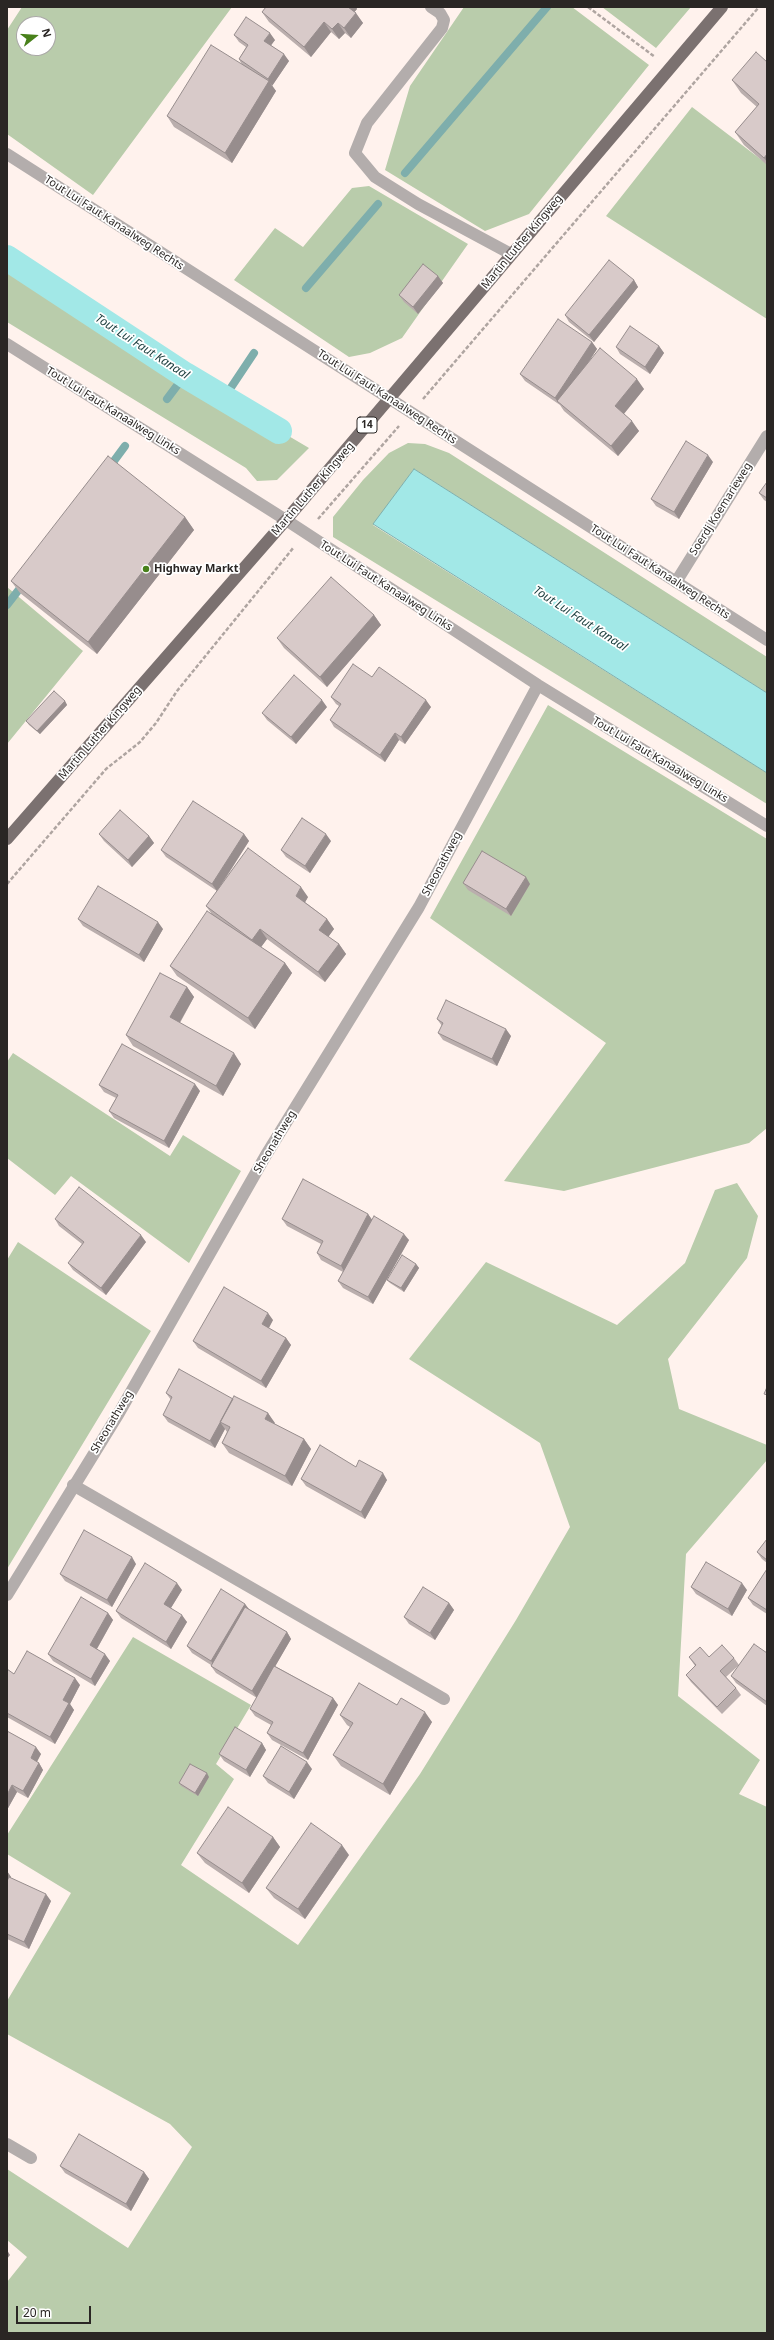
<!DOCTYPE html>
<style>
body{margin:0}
#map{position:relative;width:774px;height:2340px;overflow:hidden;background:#fff2ed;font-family:"Noto Sans",sans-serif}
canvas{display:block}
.frame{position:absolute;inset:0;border:8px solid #2a2624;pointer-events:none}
.north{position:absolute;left:16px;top:16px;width:40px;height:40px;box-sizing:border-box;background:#fff;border:1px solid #aaa8a7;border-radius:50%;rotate:73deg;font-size:11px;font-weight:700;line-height:16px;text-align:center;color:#2a2624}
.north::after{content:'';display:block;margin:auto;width:14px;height:18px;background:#48811b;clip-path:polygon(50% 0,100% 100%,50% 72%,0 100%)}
.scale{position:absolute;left:16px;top:2306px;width:75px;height:18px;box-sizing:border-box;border:2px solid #2a2624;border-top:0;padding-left:5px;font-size:12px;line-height:14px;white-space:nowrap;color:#2a2624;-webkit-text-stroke:3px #fff;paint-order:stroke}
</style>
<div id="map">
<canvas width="774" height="2340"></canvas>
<div class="frame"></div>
<div class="north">N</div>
<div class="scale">20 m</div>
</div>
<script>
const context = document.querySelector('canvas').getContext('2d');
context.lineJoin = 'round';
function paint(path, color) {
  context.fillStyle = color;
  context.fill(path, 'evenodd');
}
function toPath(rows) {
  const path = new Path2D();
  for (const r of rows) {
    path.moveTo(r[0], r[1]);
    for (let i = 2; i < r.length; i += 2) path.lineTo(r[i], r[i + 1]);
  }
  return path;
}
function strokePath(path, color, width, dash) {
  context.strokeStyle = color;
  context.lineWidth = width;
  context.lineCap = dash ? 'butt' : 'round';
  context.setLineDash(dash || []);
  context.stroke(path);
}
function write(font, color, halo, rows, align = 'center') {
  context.font = font + ' "Noto Sans",sans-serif';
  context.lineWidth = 3.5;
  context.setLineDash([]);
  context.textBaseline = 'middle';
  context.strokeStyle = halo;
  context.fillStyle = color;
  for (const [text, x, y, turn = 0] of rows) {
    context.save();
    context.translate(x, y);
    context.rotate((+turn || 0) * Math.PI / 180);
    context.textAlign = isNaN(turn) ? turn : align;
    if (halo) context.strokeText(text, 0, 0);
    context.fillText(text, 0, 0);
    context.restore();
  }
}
paint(toPath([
 [22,7,232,7,93,195,7,134,7,30],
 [24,24,48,24,48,48,24,48],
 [464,7,572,7,649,65,529,214,485,231,385,170,410,86],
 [602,7,691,7,656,48],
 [692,107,767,164,767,319,606,216],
 [369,186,468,244,402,338,370,353,349,357,234,280,275,228,303,247,352,188],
 [7,258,185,375,309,448,277,480,257,481,246,468,7,322],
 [408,443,425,444,449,453,767,657,767,693,414,469,373,525,767,773,767,804,333,537,333,517,363,480,389,453],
 [7,587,83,651,7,744],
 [548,705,767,839,767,1128,749,1143,564,1191,504,1181,606,1043,430,918],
 [13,1053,170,1156,183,1135,241,1171,189,1263,71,1176,55,1195,7,1158,7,1062],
 [737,1183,758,1216,747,1258,668,1359,679,1409,767,1445,767,1460,686,1554,678,1696,760,1760,739,1794,767,1807,767,2333,7,2333,7,2282,27,2257,7,2240,7,2169,128,2248,192,2147,170,2124,7,2034,7,2001,71,1893,7,1854,7,1835,133,1637,251,1705,216,1764,234,1779,181,1865,298,1945,420,1774,516,1620,570,1527,540,1443,409,1359,486,1262,617,1325,685,1263,715,1190],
 [18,1242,151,1331,7,1569,7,1260]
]), '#b9ccab');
const water = toPath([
 [414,469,767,693,767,773,373,524,414,469]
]);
paint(water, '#a2e8e7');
strokePath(water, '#7eaeac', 1);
strokePath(toPath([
 [405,173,547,7],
 [306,288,378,204],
 [224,398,254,353],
 [167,399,185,375],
 [108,469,125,446],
 [7,605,24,583]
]), '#7eaeac', 8);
strokePath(toPath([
 [7,258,185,375,279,431]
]), '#a2e8e7', 26);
strokePath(toPath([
 [588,7,655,57],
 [423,399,759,7],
 [318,519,399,426],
 [7,884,106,769,140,742,156,723,177,691,294,547]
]), '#afa5a1', 2.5, [4, 2]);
strokePath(toPath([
 [431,7,440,13,444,20,442,28,367,123,355,153,375,177,418,204,511,254],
 [676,582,767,436],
 [73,1485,444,1699],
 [7,2144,31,2158]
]), '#b3adac', 12);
strokePath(toPath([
 [7,344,286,520,538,685,767,826],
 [7,1595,119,1413,266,1155,419,907,538,685]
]), '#b3adac', 12);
strokePath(toPath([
 [7,154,767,640]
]), '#b3adac', 12);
strokePath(toPath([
 [7,839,286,520,722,7]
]), '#7b7170', 12);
paint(toPath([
 [266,7,356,7,357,9,354,12,363,23,351,38,345,33,339,39,331,32,311,57,269,22,262,12],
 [234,35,275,40,271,45,289,61,272,86,276,91,232,163,174,127,167,116,242,65,239,59,246,47,239,42],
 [767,62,767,165,744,145,735,132,757,107,741,93,732,80],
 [438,276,443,283,418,314,404,302,399,295],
 [634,280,638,287,594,342,569,322,565,315],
 [592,342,597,349,590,360,644,389,624,414,639,431,618,456,564,411,560,405,525,381,520,374],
 [659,346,664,353,650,374,620,354,616,347],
 [713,462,679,519,656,506,651,499],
 [767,482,767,502,764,500,759,493],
 [185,517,194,530,97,654,20,593,11,581],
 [374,615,381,625,327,687,284,648,277,638],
 [372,677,431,707,405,744,399,740,385,762,334,727,330,720,339,706,336,704,331,697],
 [65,701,67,705,40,734,29,725,26,721],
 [327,707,296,744,267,720,262,713],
 [99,834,149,836,154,843,132,867,104,841],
 [244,834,249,841,221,886,308,897,305,902,327,919,334,929,328,937,339,944,346,954,325,982,267,939,261,947,285,963,292,973,255,1029,177,976,170,966,211,913,206,906,217,891,166,857,161,850],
 [331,841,310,873,286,857,281,850],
 [463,883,530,884,511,916,468,890],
 [78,919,163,929,144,962,83,926],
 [187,987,194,997,180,1023,241,1064,223,1096,133,1046,126,1035],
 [437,1019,511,1036,497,1066,443,1040,438,1033,442,1026],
 [99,1085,200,1091,169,1148,114,1118,109,1111,116,1098,104,1092],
 [368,1214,372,1220,409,1240,373,1304,343,1288,338,1281,343,1272,321,1260,317,1253,321,1244,287,1226,282,1219],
 [55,1219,146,1242,106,1295,73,1270,68,1263,82,1244,59,1226],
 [416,1264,419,1268,404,1292,390,1283,387,1280],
 [273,1320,269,1328,286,1338,291,1345,266,1388,198,1348,193,1341],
 [166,1393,233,1399,268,1413,274,1424,304,1439,311,1449,292,1486,229,1453,222,1443,227,1432,225,1429,215,1448,168,1422,163,1415,171,1400],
 [356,1467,387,1480,365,1519,306,1486,301,1479],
 [767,1539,767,1563,762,1559,757,1552],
 [136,1564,112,1607,65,1581,60,1574],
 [767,1569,767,1614,753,1605,748,1598],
 [691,1587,747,1590,732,1616,696,1594],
 [182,1590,171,1608,187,1622,171,1649,121,1618,116,1611],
 [449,1603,454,1610,435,1640,409,1624,404,1617],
 [245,1604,249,1609,287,1632,291,1639,275,1666,333,1698,338,1705,308,1760,272,1740,267,1733,271,1725,255,1716,250,1709,257,1698,216,1673,211,1666,211,1665,192,1653,187,1646],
 [108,1613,113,1620,97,1649,110,1661,95,1686,53,1661,48,1654],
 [767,1653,767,1706,736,1683,731,1676],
 [689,1657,734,1658,739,1665,726,1677,736,1688,741,1695,722,1714,691,1682,686,1675,695,1666],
 [7,1669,14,1674,80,1685,70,1704,74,1710,55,1744,7,1717],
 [397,1705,432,1722,390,1795,341,1766,333,1755,350,1727,347,1725,340,1715],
 [7,1731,41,1754,37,1762,39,1763,43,1770,28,1798,17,1792,7,1810],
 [262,1743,266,1750,250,1777,224,1761,219,1754],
 [312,1769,294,1799,268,1783,263,1776],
 [209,1777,198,1796,181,1786,179,1783],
 [273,1837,280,1847,249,1893,205,1863,197,1853],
 [349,1855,305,1919,274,1898,266,1888],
 [7,1871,11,1877,11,1878,51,1901,29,1949,7,1939],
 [60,2166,144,2172,149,2179,131,2211,65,2173]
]), '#baaead');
paint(toPath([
 [347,7,356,7,357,9,352,15],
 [356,13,363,23,351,38,344,28],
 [324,22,331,32,311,57,304,47],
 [338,23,345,33,339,39,332,29],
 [270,33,275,40,269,48,264,41],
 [284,54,289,61,272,86,268,79],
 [269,81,276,91,232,163,225,153],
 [767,154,767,162,764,158],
 [438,276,443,283,418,314,413,307],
 [634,280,638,287,594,342,589,335],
 [592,342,597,349,561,404,557,401,560,405,555,398],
 [659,346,664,353,650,374,645,367],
 [637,379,644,389,622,416,615,406],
 [632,421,639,431,618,456,611,446],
 [708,455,713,462,679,519,674,512],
 [185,517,194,530,97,654,88,642],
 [374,615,381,625,327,687,320,677],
 [322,700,327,707,296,744,291,737],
 [426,700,431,707,405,744,401,737],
 [65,701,67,705,40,734,37,731],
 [395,733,399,740,385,762,380,755],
 [244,834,249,841,217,891,212,884],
 [326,834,331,841,310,873,305,866],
 [149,836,154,843,132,867,128,860],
 [526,877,530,884,511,916,506,909],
 [301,887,308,897,303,906,296,896],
 [327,919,334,929,326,940,319,930],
 [158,922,163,929,144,962,139,955],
 [260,929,267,939,259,950,252,940],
 [339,944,346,954,325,982,318,972],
 [285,963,292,973,255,1029,248,1018],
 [187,987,194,997,177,1027,170,1017],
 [506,1029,511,1036,497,1066,492,1059],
 [234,1053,241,1064,223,1096,216,1086],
 [195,1084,200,1091,169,1148,164,1141],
 [368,1214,373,1221,345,1273,341,1266],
 [404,1234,409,1240,373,1304,368,1297],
 [141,1235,146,1242,106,1295,101,1288],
 [416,1264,419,1268,404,1292,401,1288],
 [268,1313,273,1320,267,1331,262,1324],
 [286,1338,291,1345,266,1388,261,1381],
 [233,1399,220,1422,225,1429,215,1448,210,1441],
 [268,1413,275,1423,272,1429,265,1419],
 [304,1439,311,1449,292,1486,285,1476],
 [383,1473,387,1480,365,1519,361,1512],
 [132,1557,136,1564,112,1607,107,1600],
 [177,1583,182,1590,169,1611,164,1604],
 [742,1583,747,1590,732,1616,728,1609],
 [449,1603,454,1610,435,1640,430,1633],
 [245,1604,250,1611,216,1668,211,1661],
 [108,1613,113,1620,95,1652,90,1645],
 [182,1615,187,1622,171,1649,166,1642],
 [287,1632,291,1639,257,1698,252,1691],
 [105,1654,110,1661,95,1686,91,1679],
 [75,1678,80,1685,70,1704,74,1710,55,1744,50,1737,63,1700],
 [333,1698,338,1705,308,1760,303,1753],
 [425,1712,432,1722,390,1795,383,1784],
 [262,1743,266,1750,250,1777,246,1770],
 [36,1747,41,1754,35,1765,31,1758],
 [307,1762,312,1769,294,1799,289,1792],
 [39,1763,43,1770,28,1798,23,1791],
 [207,1773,209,1777,198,1796,195,1793],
 [12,1785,17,1792,7,1810,7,1795],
 [273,1837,280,1847,249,1893,242,1883],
 [342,1845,349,1855,305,1919,298,1909],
 [7,1871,11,1877,7,1887],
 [46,1894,51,1901,29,1949,24,1942],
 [144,2172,149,2179,131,2211,126,2204],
 [7,2250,10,2255,7,2259]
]), '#978d8d');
const building = toPath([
 [266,7,348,7,356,13,344,28,338,23,332,29,324,22,304,47,262,12,266,7],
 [246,17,270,33,264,41,284,54,268,79,239,59,248,45,234,35,246,17],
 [211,45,269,81,225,153,167,116,211,45],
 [756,52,767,62,767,154,764,158,735,132,759,104,732,80,756,52],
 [609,260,634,280,589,335,565,315,609,260],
 [423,264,438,276,413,307,399,295,423,264],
 [558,319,592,342,555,398,520,374,558,319],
 [630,326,659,346,645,367,616,347,630,326],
 [600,348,637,379,615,406,632,421,611,446,557,401,600,348],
 [686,441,708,455,674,512,651,499,686,441],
 [108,456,185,517,88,642,11,581,108,456],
 [767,482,767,498,759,493,767,482],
 [331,577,374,615,320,677,277,638,331,577],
 [353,664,372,677,379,667,426,700,401,737,395,733,380,755,330,720,341,704,331,697,353,664],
 [294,675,322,700,291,737,262,713,294,675],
 [54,691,65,701,37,731,26,721,54,691],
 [193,801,244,834,212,884,161,850,193,801],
 [120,810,149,836,128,860,99,834,120,810],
 [302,818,326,834,305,866,281,850,302,818],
 [248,848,301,887,296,896,327,919,319,930,339,944,318,972,260,929,252,940,206,906,248,848],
 [482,851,526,877,506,909,463,883,482,851],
 [98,886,158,922,139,955,78,919,98,886],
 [207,911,285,963,248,1018,170,966,207,911],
 [160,973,187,987,170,1017,234,1053,216,1086,126,1035,160,973],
 [446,1000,506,1029,492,1059,438,1033,443,1023,437,1019,446,1000],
 [122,1044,195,1084,164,1141,109,1111,118,1095,99,1085,122,1044],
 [303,1179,368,1214,341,1266,317,1253,323,1241,282,1219,303,1179],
 [79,1187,141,1235,101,1288,68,1263,84,1242,55,1219,79,1187],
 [374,1216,404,1234,368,1297,338,1281,374,1216],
 [402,1255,416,1264,401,1288,387,1280,402,1255],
 [224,1287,268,1313,262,1324,286,1338,261,1381,193,1341,224,1287],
 [179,1369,233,1399,210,1441,163,1415,172,1397,166,1393,179,1369],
 [767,1387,767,1395,764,1394,767,1387],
 [234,1396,268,1413,265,1419,304,1439,285,1476,222,1443,230,1427,220,1422,234,1396],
 [320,1445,356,1467,359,1460,383,1473,361,1512,301,1479,320,1445],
 [84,1530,132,1557,107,1600,60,1574,84,1530],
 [767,1539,767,1560,757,1552,767,1539],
 [706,1562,742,1583,728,1609,691,1587,706,1562],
 [145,1563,177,1583,164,1604,182,1615,166,1642,116,1611,145,1563],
 [767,1569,767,1610,748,1598,767,1569],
 [423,1587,449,1603,430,1633,404,1617,423,1587],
 [221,1589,245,1604,211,1661,187,1646,221,1589],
 [81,1597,108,1613,90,1645,105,1654,91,1679,48,1654,81,1597],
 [245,1607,287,1632,252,1691,211,1666,245,1607],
 [754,1644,767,1653,767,1702,731,1676,754,1644],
 [722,1645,734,1658,720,1671,736,1688,717,1707,686,1675,696,1665,689,1657,700,1647,709,1657,722,1645],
 [27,1651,75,1678,63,1700,69,1703,50,1737,7,1713,7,1669,14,1674,27,1651],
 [274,1666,333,1698,303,1753,267,1733,273,1722,250,1709,274,1666],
 [359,1683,397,1705,401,1698,425,1712,383,1784,333,1755,353,1723,340,1715,359,1683],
 [235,1727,262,1743,246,1770,219,1754,235,1727],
 [7,1731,36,1747,31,1758,39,1763,23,1791,12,1785,7,1795,7,1731],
 [281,1746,307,1762,289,1792,263,1776,281,1746],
 [190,1764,207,1773,195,1793,179,1783,190,1764],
 [228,1807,273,1837,242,1883,197,1853,228,1807],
 [311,1823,342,1845,298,1909,266,1888,311,1823],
 [9,1877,46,1894,24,1942,7,1934,7,1881,9,1877],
 [79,2134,144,2172,126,2204,60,2166,79,2134]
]);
paint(building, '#d8cac9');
strokePath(building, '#978d8d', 1);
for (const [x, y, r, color] of [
 [146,569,4,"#48811b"]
]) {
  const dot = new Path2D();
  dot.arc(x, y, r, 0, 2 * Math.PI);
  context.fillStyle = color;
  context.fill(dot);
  strokePath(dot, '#fff', 1.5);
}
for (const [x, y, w] of [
 [367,425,20]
]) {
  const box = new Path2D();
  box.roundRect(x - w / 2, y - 8, w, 16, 3);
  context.fillStyle = '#fff';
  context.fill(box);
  strokePath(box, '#2a2624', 1);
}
write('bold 10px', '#2a2624', null, [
 ["14",367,425]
]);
write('11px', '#2a2624', '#fff', [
 ["Tout Lui Faut Kanaalweg Rechts",114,223,33],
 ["Martin Luther Kingweg",522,242,-50],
 ["Tout Lui Faut Kanaalweg Rechts",387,397,33],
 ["Tout Lui Faut Kanaalweg Links",113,411,32],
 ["Martin Luther Kingweg",313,489,-49],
 ["Soerdj Koemarieweg",721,509,-58],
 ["Tout Lui Faut Kanaalweg Rechts",660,572,33],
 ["Tout Lui Faut Kanaalweg Links",386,586,33],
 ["Martin Luther Kingweg",100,733,-49],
 ["Tout Lui Faut Kanaalweg Links",660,760,31],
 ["Sheonathweg",442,864,-62],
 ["Sheonathweg",275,1142,-59],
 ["Sheonathweg",112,1422,-59]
]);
write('bold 11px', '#2a2624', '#fff', [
 ["Highway Markt",154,569]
], 'left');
write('italic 12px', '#193c3c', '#fff', [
 ["Tout Lui Faut Kanaal",142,347,33],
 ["Tout Lui Faut Kanaal",580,619,33]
]);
</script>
